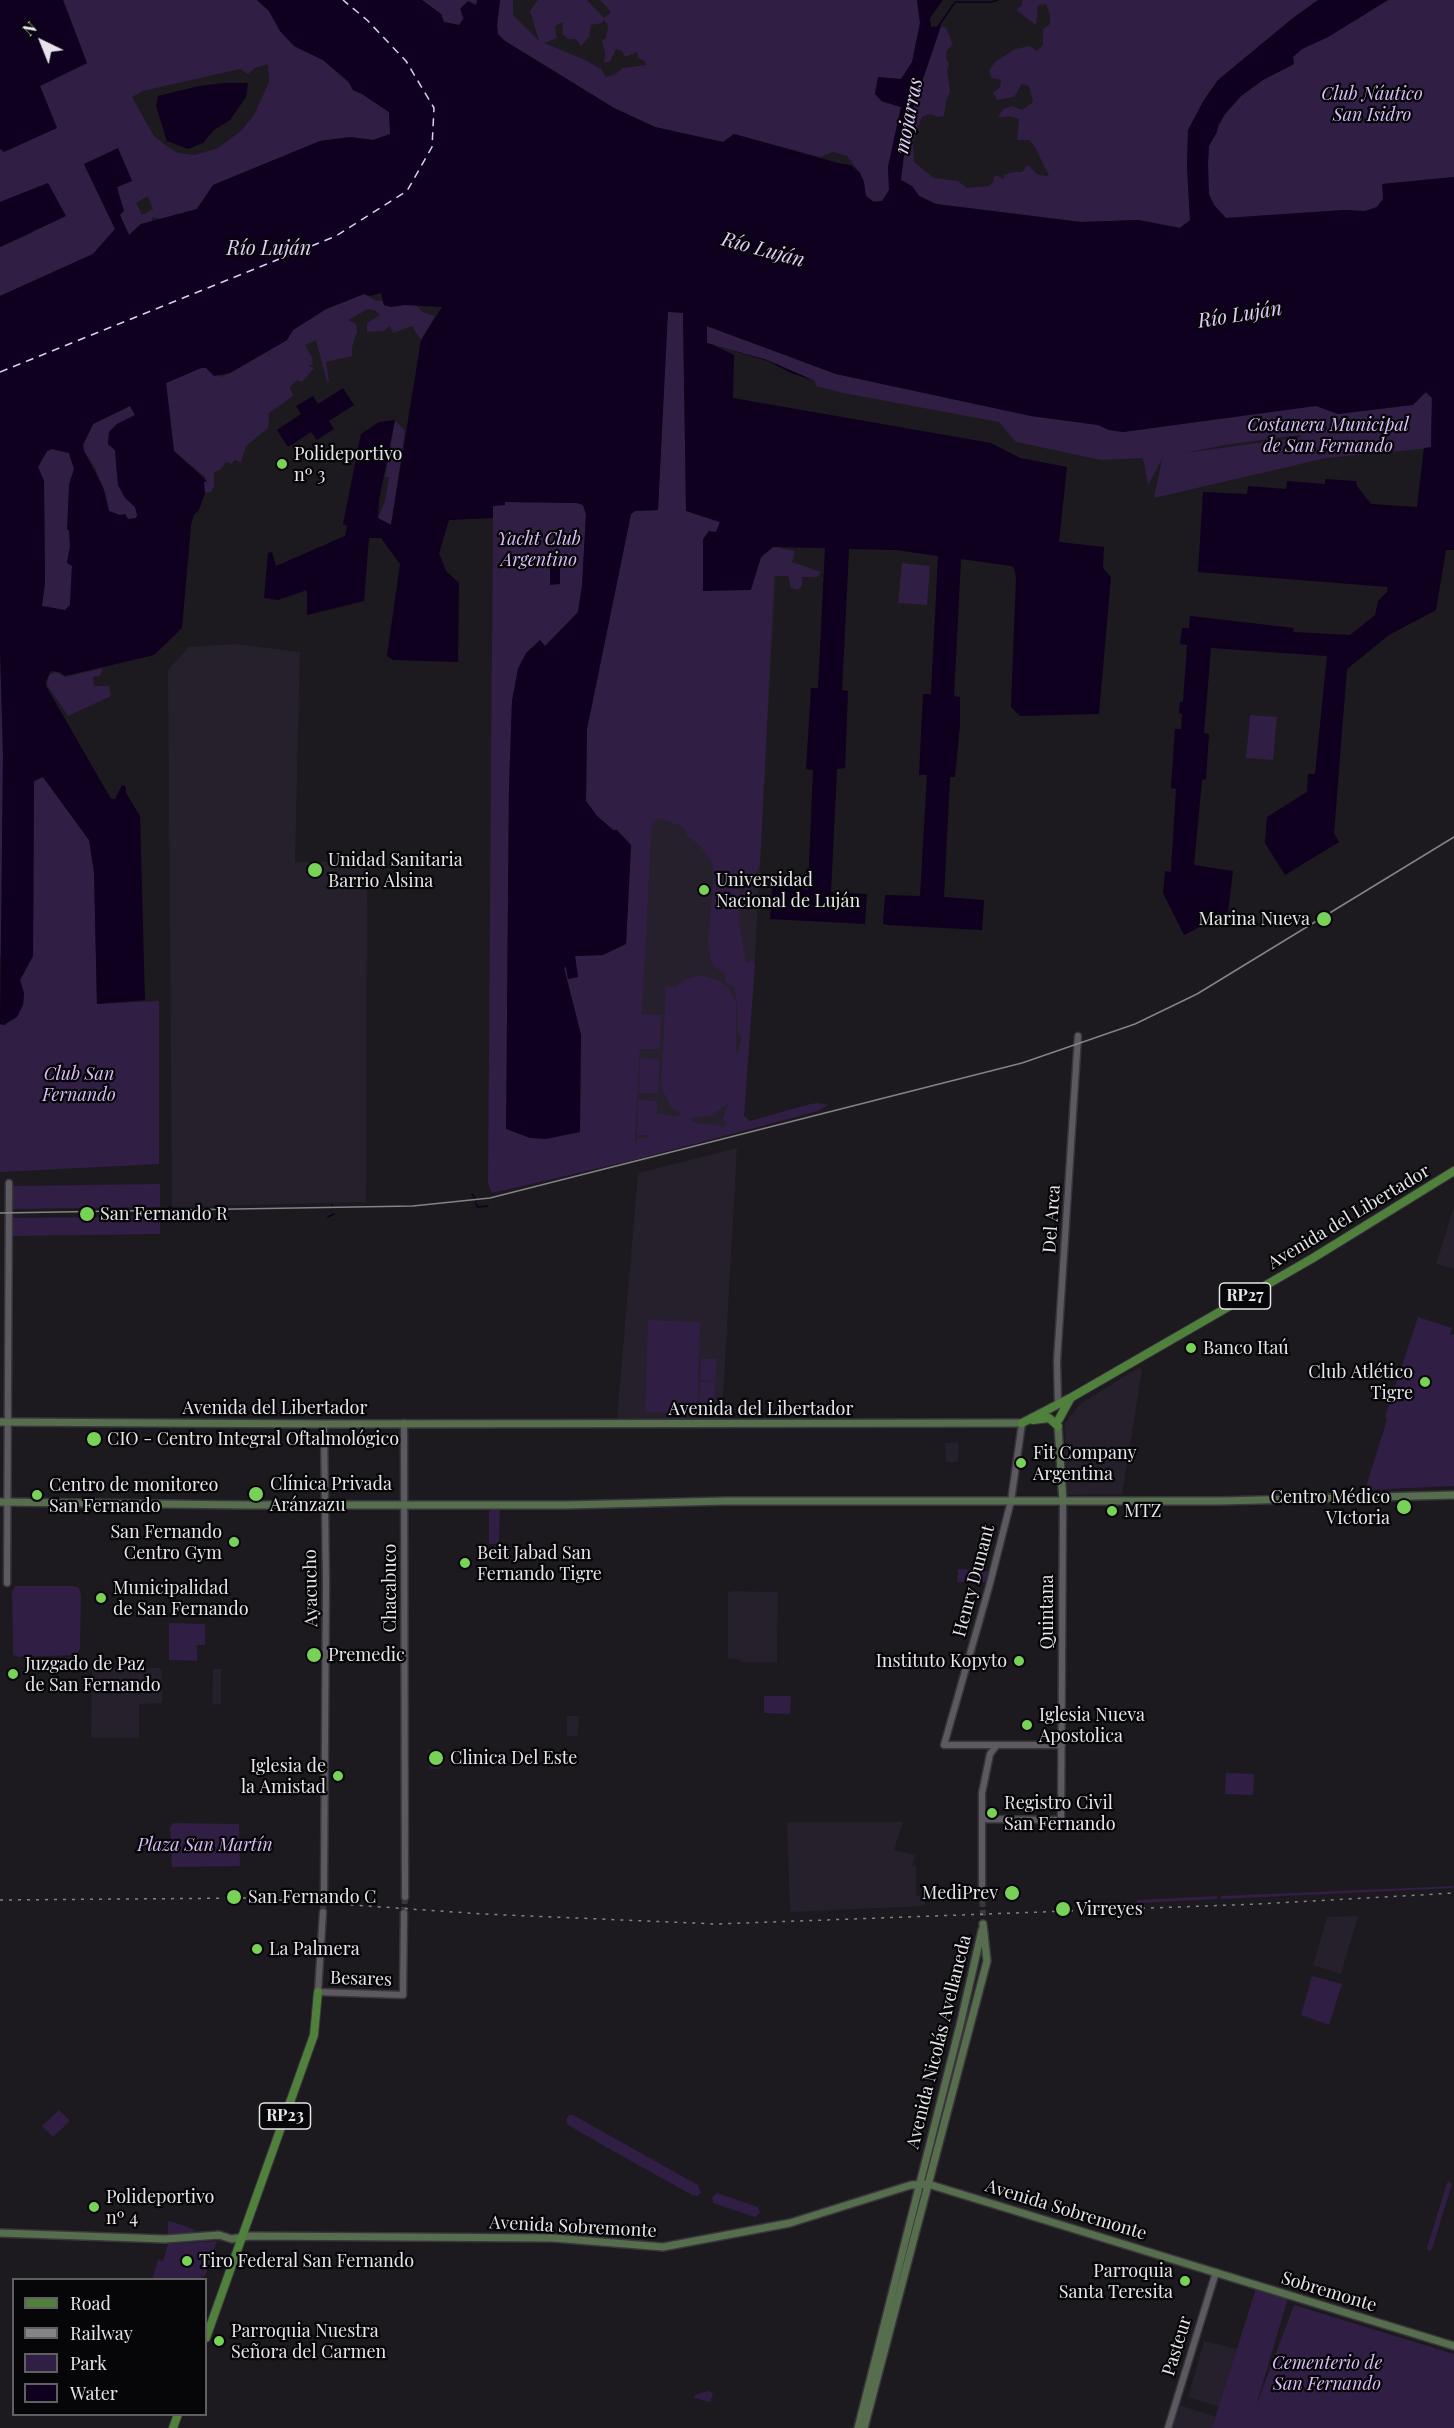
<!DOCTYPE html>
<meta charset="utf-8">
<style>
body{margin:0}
#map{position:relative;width:1454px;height:2428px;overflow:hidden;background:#1c191f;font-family:"Playfair Display",serif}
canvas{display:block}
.legend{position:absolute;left:12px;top:2278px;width:195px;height:138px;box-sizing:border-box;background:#060507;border:2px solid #605f61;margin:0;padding:8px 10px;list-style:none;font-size:18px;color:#e7e5e9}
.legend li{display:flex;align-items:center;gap:12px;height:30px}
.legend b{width:30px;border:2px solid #605f61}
.north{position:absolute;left:12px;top:12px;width:60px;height:60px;-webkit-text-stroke:4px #060507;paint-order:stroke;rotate:317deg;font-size:16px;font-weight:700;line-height:24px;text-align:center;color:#e7e5e9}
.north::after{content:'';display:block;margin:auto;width:21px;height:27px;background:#e7e5e9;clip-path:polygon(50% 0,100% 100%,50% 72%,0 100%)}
</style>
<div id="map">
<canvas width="1454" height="2428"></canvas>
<ul class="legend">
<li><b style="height:8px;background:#50813c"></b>Road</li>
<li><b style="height:8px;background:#858388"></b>Railway</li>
<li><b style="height:16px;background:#311e45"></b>Park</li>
<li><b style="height:16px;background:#0e001e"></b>Water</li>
</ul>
<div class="north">N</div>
</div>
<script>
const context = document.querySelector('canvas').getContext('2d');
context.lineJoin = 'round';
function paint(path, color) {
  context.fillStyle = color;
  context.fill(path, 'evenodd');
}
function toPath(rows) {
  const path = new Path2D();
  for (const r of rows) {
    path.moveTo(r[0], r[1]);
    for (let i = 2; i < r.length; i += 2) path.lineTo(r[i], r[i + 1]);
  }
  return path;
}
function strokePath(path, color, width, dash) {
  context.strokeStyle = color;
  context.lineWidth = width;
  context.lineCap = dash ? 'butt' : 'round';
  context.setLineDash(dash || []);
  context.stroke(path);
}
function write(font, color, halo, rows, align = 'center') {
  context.font = font + ' "Playfair Display",serif';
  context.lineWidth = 4.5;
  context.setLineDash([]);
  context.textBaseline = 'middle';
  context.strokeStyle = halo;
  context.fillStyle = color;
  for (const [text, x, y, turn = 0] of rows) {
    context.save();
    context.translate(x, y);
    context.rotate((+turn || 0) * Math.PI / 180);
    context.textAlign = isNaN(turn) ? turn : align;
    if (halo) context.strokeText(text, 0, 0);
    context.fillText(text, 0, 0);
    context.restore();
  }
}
paint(toPath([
 [773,547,782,547,776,565,755,957,743,1129,634,1160,664,592],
 [235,644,300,652,295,862,367,862,366,1202,172,1207,168,670,189,647],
 [737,1148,722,1416,718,1420,617,1418,638,1173],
 [1454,1207,1454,1269,1436,1264],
 [1140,1367,1142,1371,1122,1494,1067,1495,1065,1423,1081,1403],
 [958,1442,958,1462,946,1462,945,1443],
 [732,1591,778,1592,777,1662,741,1662,741,1660,728,1658,728,1593],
 [94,1667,159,1668,162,1671,162,1703,139,1704,139,1738,91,1738,92,1670],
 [213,1669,221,1669,221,1704,212,1705],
 [567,1716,579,1716,578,1736,567,1736],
 [427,1750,443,1750,441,1769,429,1769],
 [787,1822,903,1822,894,1850,915,1855,912,1866,916,1866,916,1896,925,1897,925,1906,790,1912],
 [1358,1916,1341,1974,1313,1965,1327,1917],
 [1204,2341,1237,2349,1219,2407,1188,2397],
 [1179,2405,1216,2417,1212,2428,1172,2428]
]), '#25202b');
paint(toPath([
 [63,0,257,0,269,11,280,31,294,46,323,60,349,83,353,90,362,94,389,112,391,134,373,140,350,137,320,141,213,185,197,209,161,219,152,217,152,221,141,224,129,235,120,215,117,187,132,181,84,164,115,229,93,254,0,296,0,247,32,233,48,183,0,202,0,149,57,128,40,86,87,63],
 [268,64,269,82,254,115,241,131,218,148,195,155,178,153,164,144,154,136,132,97,143,91,240,69,248,74,255,68],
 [148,196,153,209,142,215,136,203],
 [422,0,477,0,477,5,472,4,461,13,464,21,459,25,444,22,441,14],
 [500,0,513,0,513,15,539,41,530,11,538,0,587,0,604,18,611,12,600,0,917,0,920,23,912,62,902,79,878,78,875,94,882,102,901,107,888,167,889,190,886,196,882,201,870,201,864,192,864,182,860,173,847,156,833,152,820,157,734,134,723,142,684,134,655,127,614,108,505,41,498,34,497,26],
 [604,19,608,26,606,38,602,41,605,53,604,62,610,62,616,49,622,51,625,57,637,52,638,58,645,61,646,65,623,68,614,75,606,77,601,69,583,59,544,43,557,38,555,26,563,22,562,34,568,39,576,39,581,46,589,37,591,25,602,23],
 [1022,0,1318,0,1293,18,1218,80,1204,100,1188,130,1187,167,1190,221,1180,228,1138,220,1081,222,936,204,919,196,912,186,900,180,906,139,912,125,912,111,941,26,946,28,953,45,947,50,946,58,949,64,947,71,950,92,946,101,944,116,938,117,930,114,922,117,913,142,914,162,934,178,958,181,967,188,989,186,993,182,995,175,1004,179,1004,175,1013,172,1022,172,1028,165,1038,175,1049,176,1034,145,1029,140,1017,140,1019,119,1009,116,998,118,1003,109,1013,106,1022,110,1033,102,1029,86,1022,84,1014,97,997,100,993,93,1000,87,1001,80,992,78,989,71,995,62,1015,49,1030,46,1037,51,1043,45,1043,29,1050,24,1050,14,1046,4,1038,5,1036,25,1016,10,1022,5],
 [1388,0,1454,0,1454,177,1383,184,1383,199,1377,207,1365,211,1344,210,1225,218,1214,205,1209,194,1207,181,1209,146,1225,114,1241,96,1263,80,1294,64,1293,57,1302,49,1328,37],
 [364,294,375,300,382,301,384,305,416,305,423,312,435,316,421,340,412,326,393,333,390,326,384,331,367,332,367,323,380,315,374,310,368,309,348,320,356,324,357,332,352,347,352,356,326,362,329,381,327,382,316,340,305,345,312,357,313,364,309,366,314,368,302,382,297,380,290,387,293,396,269,413,268,428,246,446,241,462,234,460,232,464,226,462,220,470,214,472,214,486,211,492,205,493,203,488,205,477,174,451,166,383,201,368,206,368,221,377,230,373,287,340,293,330,326,309],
 [667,312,683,312,686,511,720,522,716,532,760,560,773,547,795,551,792,562,821,572,817,577,802,577,802,586,798,590,791,588,788,576,774,576,760,865,750,881,751,895,744,904,742,896,745,890,743,882,740,882,739,922,746,963,753,960,755,964,744,1116,750,1121,810,1104,819,1103,828,1105,818,1111,634,1160,492,1193,488,1183,493,506,505,502,577,503,583,505,586,514,582,586,578,612,545,647,540,641,521,662,518,669,512,701,509,788,507,1026,581,1035,564,967,566,967,578,977,575,956,603,955,626,943,631,845,597,816,586,801,587,729,631,514,635,511,658,510],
 [658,818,682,826,686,831,688,837,698,844,711,860,714,877,708,941,710,957,714,967,725,973,725,982,734,987,737,1004,738,1032,742,1037,736,1057,736,1002,728,987,719,980,700,975,686,979,676,987,666,986,661,1086,670,1106,681,1114,675,1117,659,1113,657,1114,657,1101,638,1100,637,1135,648,1135,648,1138,637,1138,635,1149,640,1049,660,1049,661,1015,642,1014,652,823],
 [728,1104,723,1119,727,1124,723,1128,718,1125,696,1123,689,1118,710,1116],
 [706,326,836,374,1031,416,1098,425,1109,430,1123,432,1316,405,1339,414,1425,392,1432,398,1431,448,1326,458,1154,498,1162,459,1148,485,1143,458,1101,460,1016,442,999,422,843,393,816,386,815,381,767,360,707,343],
 [1300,435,1302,437,1185,453,1224,445],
 [130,406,135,415,117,424,109,432,108,444,115,450,118,485,135,507,138,515,136,518,128,519,109,511,106,495,95,468,84,451,83,445,93,424],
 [395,420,405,431,391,526,378,518,385,501,389,477,385,477],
 [52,449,69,453,74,469,69,485,70,547,67,562,72,566,70,605,65,611,42,606,45,583,44,481,38,467,47,451],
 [902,563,930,566,927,605,898,603],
 [0,648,3,754,2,949,0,958],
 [103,668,100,676,93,677,94,686,109,686,111,696,68,716,47,685,49,675,56,672,65,677],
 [1250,715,1277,717,1273,760,1246,758],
 [43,777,89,840,94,872,97,1004,159,1001,159,1164,0,1172,0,1024,4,1025,23,1005,24,993,20,980,33,956,34,781],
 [640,1058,660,1059,658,1093,639,1093],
 [160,1184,160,1207,12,1209,12,1186],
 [160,1216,160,1234,12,1236,11,1218],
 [1418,1317,1452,1328,1450,1334,1454,1335,1454,1486,1365,1490,1385,1426,1387,1418,1385,1417],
 [648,1320,700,1322,697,1414,645,1412],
 [701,1359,717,1359,715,1381,700,1380],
 [700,1382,715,1382,714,1413,699,1412],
 [491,1509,500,1510,499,1544,489,1544,489,1512],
 [958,1569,989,1571,985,1582,957,1582],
 [15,1586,73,1586,79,1588,81,1595,80,1648,77,1655,19,1657,13,1655,12,1593],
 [169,1623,205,1624,205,1645,197,1645,197,1661,169,1660],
 [764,1696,791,1696,790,1714,764,1713],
 [1226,1773,1254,1774,1253,1795,1225,1794],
 [174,1823,239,1824,240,1866,172,1867,170,1827],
 [1454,1886,1453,1888,1221,1899,1221,1896],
 [1217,1896,1217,1899,1137,1903,1137,1900],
 [1312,1976,1342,1984,1329,2025,1301,2015],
 [59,2110,70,2121,53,2137,42,2126],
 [569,2115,573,2115,698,2185,701,2193,697,2196,692,2195,606,2147,568,2125,566,2120],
 [1450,2181,1452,2184,1432,2249,1429,2251,1427,2248,1447,2183],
 [717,2193,758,2207,760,2213,755,2217,713,2203,712,2197],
 [168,2221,182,2225,195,2230,194,2233,168,2234],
 [217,2241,205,2276,202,2276,201,2279,152,2279,158,2260,163,2261,168,2244],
 [1256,2288,1288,2298,1256,2406,1294,2305,1454,2354,1454,2428,1212,2428],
 [708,2391,713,2393,710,2402,694,2398,695,2395]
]), '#311e45');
paint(toPath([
 [0,0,63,0,87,63,40,86,57,128,4,152,0,149],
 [257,0,422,0,441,14,444,22,459,25,464,18,460,9,468,1,476,5,477,0,500,0,497,26,498,34,505,41,614,108,655,127,723,142,734,134,838,163,851,165,860,173,864,182,866,196,874,202,882,201,889,190,888,167,901,107,882,101,875,94,878,77,901,79,912,62,920,23,917,0,943,0,930,18,931,27,941,26,912,111,912,125,906,139,901,180,912,186,919,196,936,204,1081,222,1138,220,1180,228,1190,220,1187,167,1188,130,1204,100,1218,80,1293,18,1318,0,1388,0,1328,37,1302,49,1293,57,1294,64,1263,80,1241,96,1225,114,1218,125,1217,132,1209,146,1208,163,1209,194,1214,205,1226,218,1344,210,1365,211,1377,207,1383,199,1382,184,1454,177,1454,550,1446,550,1436,610,1389,635,1347,669,1334,833,1339,842,1285,875,1265,843,1267,817,1307,792,1308,774,1315,774,1327,656,1211,648,1204,733,1209,734,1206,779,1202,780,1194,865,1233,871,1228,912,1184,935,1163,893,1165,871,1171,872,1176,789,1171,788,1175,729,1181,729,1182,714,1179,713,1180,702,1183,702,1187,645,1180,644,1182,628,1189,628,1190,616,1294,628,1293,632,1350,635,1375,615,1378,601,1387,592,1388,587,1198,572,1203,492,1247,494,1248,486,1286,489,1287,481,1325,484,1325,479,1356,481,1357,486,1371,504,1417,507,1424,448,1431,447,1432,398,1426,392,1413,405,1338,414,1316,406,1123,432,1109,430,1098,425,1031,416,836,374,707,326,707,343,767,360,815,381,791,373,768,361,711,344,734,355,733,398,991,443,1020,458,1067,467,1059,542,1104,547,1103,568,1111,577,1099,714,1020,716,1011,707,1016,577,1014,568,1011,566,961,559,954,696,960,697,960,725,955,777,950,777,944,897,984,900,982,930,888,925,883,924,885,895,920,896,927,775,919,775,923,694,931,694,938,556,896,550,849,549,842,690,848,691,845,768,837,769,831,892,867,894,865,924,770,919,772,887,798,886,808,890,813,770,806,769,811,688,818,688,825,548,773,547,761,557,751,590,703,591,703,539,709,531,716,532,720,522,686,511,683,313,668,312,658,510,635,511,631,514,587,729,586,801,597,816,613,830,617,830,631,845,626,944,603,955,575,956,578,977,568,979,566,967,564,968,581,1035,580,1132,546,1139,530,1138,506,1129,509,788,512,701,518,669,526,653,540,640,545,646,578,612,582,586,586,514,583,505,577,503,505,502,505,505,493,506,493,518,449,520,439,553,446,571,459,583,458,662,393,660,387,656,400,564,381,538,369,538,364,601,307,615,307,590,278,600,264,598,268,553,272,552,276,566,345,536,347,526,343,524,361,434,379,422,395,420,379,500,378,518,391,525,421,340,442,307,405,305,391,307,384,305,381,293,370,296,364,294,326,309,293,330,287,340,230,373,214,376,206,368,201,368,166,383,174,451,207,481,204,482,205,493,199,510,194,515,191,525,182,628,154,655,65,676,60,672,51,671,46,681,46,686,111,799,115,799,122,785,126,787,126,793,140,816,145,1000,97,1004,94,872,89,840,43,777,34,781,33,956,20,980,24,993,23,1005,17,1017,4,1025,0,1024,3,754,0,648,0,296,93,254,115,229,84,164,118,148,132,181,117,187,124,211,120,215,129,235,141,224,197,209,213,185,320,141,350,137,373,140,390,134,389,112,362,94,353,90,349,82,323,60,294,46,280,31,269,11],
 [130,406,135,415,117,424,109,432,108,444,115,450,118,485,125,498,135,507,137,515,136,518,128,519,125,514,120,515,109,511,103,487,84,451,83,445,93,424],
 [52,449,69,453,74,469,69,485,67,529,69,531,70,547,67,563,72,566,70,605,65,610,42,606,45,583,44,481,38,467,47,451],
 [225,83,248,83,246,97,230,120,214,130,203,143,188,149,167,141,156,106,158,96,199,86],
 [48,183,66,216,0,247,0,202],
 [343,388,354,405,329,421,334,429,317,440,311,432,288,447,277,430,301,414,296,406,313,396,318,404],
 [550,564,560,564,560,584,550,585]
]), '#0e001e');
strokePath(toPath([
 [938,27,955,2,991,2,998,0],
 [472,1194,475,1198],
 [476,1201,476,1202],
 [476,1204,478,1207,488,1206],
 [332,1205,332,1206],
 [169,1207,174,1209],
 [174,1212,174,1213],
 [328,1217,334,1214],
 [171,1221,174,1216]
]), '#0e001e', 1.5);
strokePath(toPath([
 [0,372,336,236,407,191,432,147,434,108,406,61,367,20,343,0]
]), '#e1ccfb', 1.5, [8, 6]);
strokePath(toPath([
 [982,1892,983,1916],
 [323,1912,324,1891],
 [404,1913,405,1897]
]), '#3a383d', 6, [6, 3]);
const tertiary = toPath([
 [1058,1403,1057,1361,1078,1036],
 [404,1423,405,1897],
 [1022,1423,1011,1501,989,1587,944,1745,1062,1745],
 [324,1424,326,1584,324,1891],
 [7,1583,9,1183],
 [982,1819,1061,1820,1063,1502],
 [982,1892,982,1793,990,1754,997,1745],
 [323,1912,318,1992,403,1995,404,1913],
 [1168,2428,1216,2272]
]);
const secondary = toPath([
 [0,1422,324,1424,1022,1423],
 [1058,1426,1063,1502],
 [0,1502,245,1505,567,1505,725,1501,1220,1501,1454,1495],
 [0,2233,165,2239,219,2235,232,2239,249,2236,553,2238,663,2247,790,2223,911,2185,928,2184,1454,2346],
 [858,2428,960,2025,982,1930],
 [864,2428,987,1961,983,1924]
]);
const primary = toPath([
 [1059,1419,1070,1399],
 [1033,1420,1049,1418,1058,1426],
 [1022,1423,1072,1397,1313,1258,1454,1171],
 [206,2338,314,2035,318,1992],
 [173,2428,178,2414]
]);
strokePath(tertiary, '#38363a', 9);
strokePath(secondary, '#38363a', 10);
strokePath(primary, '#38363a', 10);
strokePath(tertiary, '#5c5960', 6);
strokePath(secondary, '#566d4e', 7);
strokePath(primary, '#50813c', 8);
strokePath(toPath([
 [0,1213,413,1206,490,1198,1022,1063,1135,1024,1197,994,1454,837]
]), '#858388', 1.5);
strokePath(toPath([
 [0,1900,251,1898,483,1914,716,1924,1259,1904,1454,1893]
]), '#858388', 1.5, [3, 6]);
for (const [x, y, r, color] of [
 [282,464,6,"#78d258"],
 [315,870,8,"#78d258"],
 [704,890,6,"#78d258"],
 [1324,919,8,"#78d258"],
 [87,1214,8,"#78d258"],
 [1191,1348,6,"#78d258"],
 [1425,1382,6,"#78d258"],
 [94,1439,8,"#78d258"],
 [1021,1463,6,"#78d258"],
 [256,1494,8,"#78d258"],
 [37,1495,6,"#78d258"],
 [1404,1507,8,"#78d258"],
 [1112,1511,6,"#78d258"],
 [234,1542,6,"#78d258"],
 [465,1563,6,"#78d258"],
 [101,1598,6,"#78d258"],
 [314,1655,8,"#78d258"],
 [1019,1661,6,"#78d258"],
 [13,1674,6,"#78d258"],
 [1027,1725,6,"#78d258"],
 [436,1758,8,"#78d258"],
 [338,1776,6,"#78d258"],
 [992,1813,6,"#78d258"],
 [1012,1893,8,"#78d258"],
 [234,1897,8,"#78d258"],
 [1063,1909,8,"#78d258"],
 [257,1949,6,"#78d258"],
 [94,2207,6,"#78d258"],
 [187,2261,6,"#78d258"],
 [1185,2281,6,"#78d258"],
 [219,2341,6,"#78d258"]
]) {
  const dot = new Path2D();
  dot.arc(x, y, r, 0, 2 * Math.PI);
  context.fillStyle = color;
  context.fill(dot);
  strokePath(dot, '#060507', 2);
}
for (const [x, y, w] of [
 [1245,1296,51],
 [285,2116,51]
]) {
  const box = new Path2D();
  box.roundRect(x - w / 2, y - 13, w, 26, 4.5);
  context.fillStyle = '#060507';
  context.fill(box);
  strokePath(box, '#e7e5e9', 1.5);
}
write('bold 16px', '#e7e5e9', null, [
 ["RP27",1245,1296],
 ["RP23",285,2116]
]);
write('italic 18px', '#d8bdfb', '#060507', [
 ["Club Náutico",1372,94],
 ["San Isidro",1372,115],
 ["Costanera Municipal",1328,425],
 ["de San Fernando",1328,446],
 ["Yacht Club",539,539],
 ["Argentino",539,560],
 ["Club San",79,1074],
 ["Fernando",79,1095],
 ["Plaza San Martín",205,1845],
 ["Cementerio de",1327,2363],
 ["San Fernando",1327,2384]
]);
write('18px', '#e7e5e9', '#060507', [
 ["Polideportivo",294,454],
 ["nº 3",294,475],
 ["Unidad Sanitaria",328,860],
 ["Barrio Alsina",328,881],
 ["Universidad",716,880],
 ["Nacional de Luján",716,901],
 ["Marina Nueva",1310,919,"right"],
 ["San Fernando R",100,1214],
 ["Banco Itaú",1203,1348],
 ["Club Atlético",1413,1372,"right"],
 ["Tigre",1413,1393,"right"],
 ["CIO - Centro Integral Oftalmológico",107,1439],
 ["Fit Company",1033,1453],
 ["Argentina",1033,1474],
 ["Clínica Privada",270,1484],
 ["Aránzazu",270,1505],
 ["Centro de monitoreo",49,1485],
 ["San Fernando",49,1506],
 ["Centro Médico",1390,1497,"right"],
 ["VIctoria",1390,1518,"right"],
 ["MTZ",1124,1511],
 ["San Fernando",222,1532,"right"],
 ["Centro Gym",222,1553,"right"],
 ["Beit Jabad San",477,1553],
 ["Fernando Tigre",477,1574],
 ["Municipalidad",113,1588],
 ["de San Fernando",113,1609],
 ["Premedic",328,1655],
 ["Instituto Kopyto",1007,1661,"right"],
 ["Juzgado de Paz",25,1664],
 ["de San Fernando",25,1685],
 ["Iglesia Nueva",1039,1715],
 ["Apostolica",1039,1736],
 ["Clinica Del Este",450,1758],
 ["Iglesia de",326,1766,"right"],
 ["la Amistad",326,1787,"right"],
 ["Registro Civil",1004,1803],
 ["San Fernando",1004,1824],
 ["MediPrev",998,1893,"right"],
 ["San Fernando C",248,1897],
 ["Virreyes",1076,1909],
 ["La Palmera",269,1949],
 ["Polideportivo",106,2197],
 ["nº 4",106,2218],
 ["Tiro Federal San Fernando",199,2261],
 ["Parroquia",1173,2271,"right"],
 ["Santa Teresita",1173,2292,"right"],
 ["Parroquia Nuestra",231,2331],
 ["Señora del Carmen",231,2352]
], 'left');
write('18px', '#e7e5e9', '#060507', [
 ["Avenida del Libertador",1349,1217,-31],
 ["Del Arca",1052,1219,-86],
 ["Avenida del Libertador",275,1408],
 ["Avenida del Libertador",761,1409],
 ["Henry Dunant",974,1581,-75],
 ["Ayacucho",311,1588,-91],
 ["Chacabuco",390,1588,-90],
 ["Quintana",1047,1612,-90],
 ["Besares",361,1979,2],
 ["Avenida Nicolás Avellaneda",939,2042,-76],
 ["Avenida Sobremonte",1066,2210,17],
 ["Avenida Sobremonte",573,2227,3],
 ["Sobremonte",1329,2292,17],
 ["Pasteur",1177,2346,-73]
]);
write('italic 20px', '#e1ccfb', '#060507', [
 ["mojarras",909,116,-79],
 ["Río Luján",269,249],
 ["Río Luján",763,250,15],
 ["Río Luján",1240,315,-9]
]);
</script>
